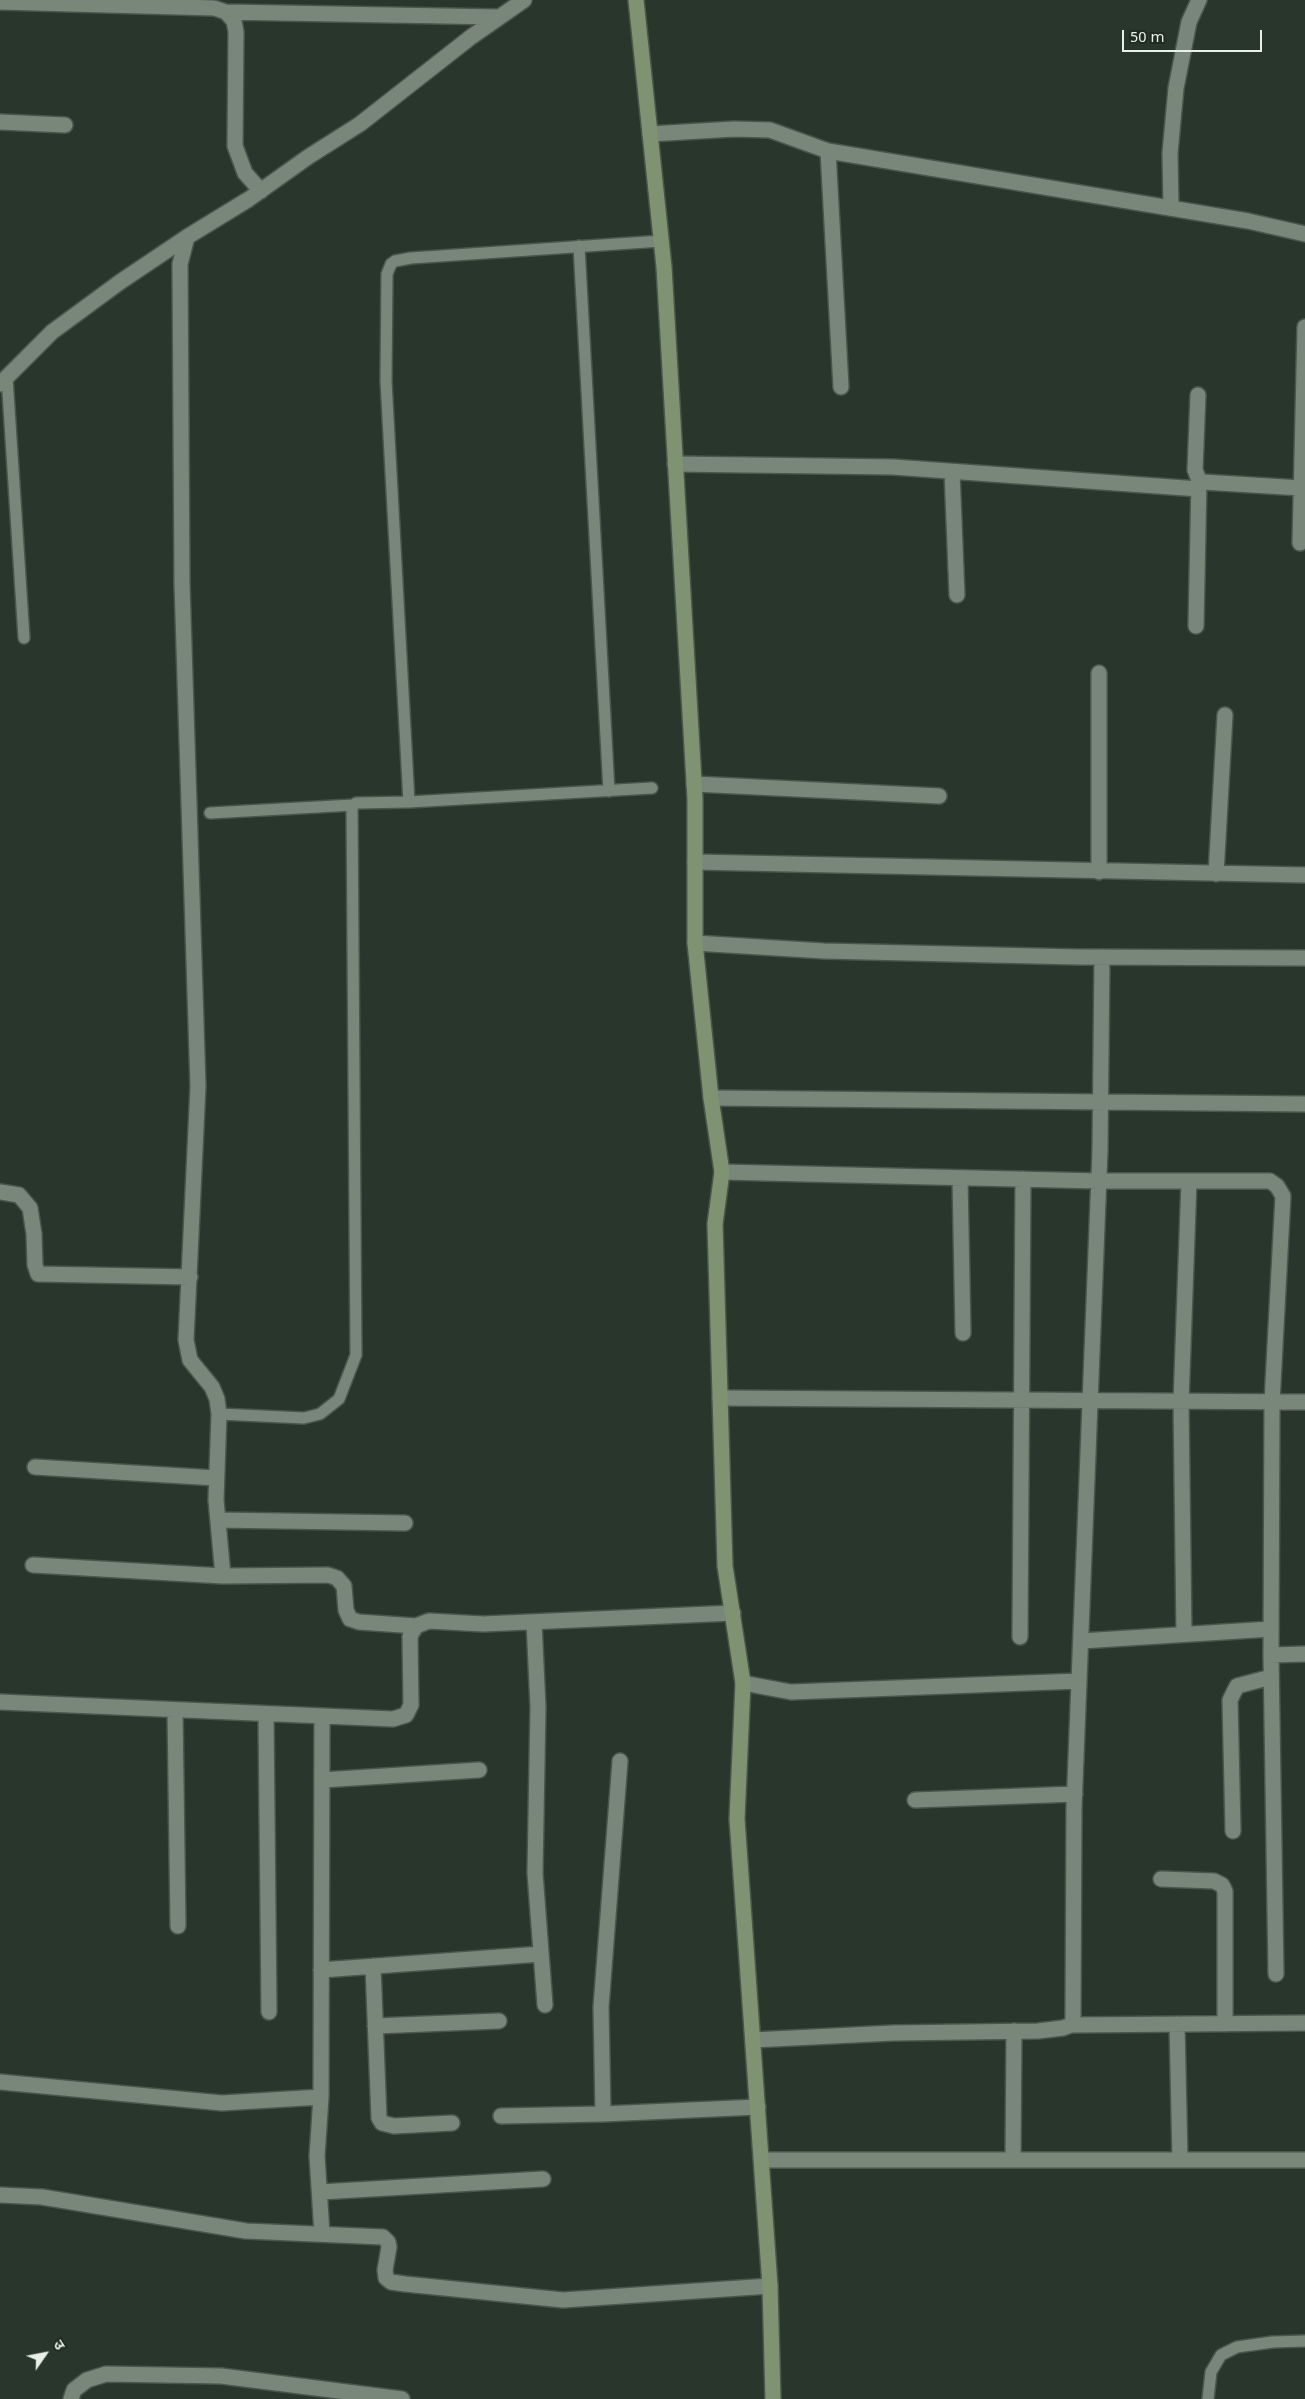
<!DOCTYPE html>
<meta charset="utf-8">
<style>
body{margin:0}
#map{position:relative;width:1305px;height:2399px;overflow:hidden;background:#29362b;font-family:Georgia,"Noto Sans Devanagari",serif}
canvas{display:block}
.north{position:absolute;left:20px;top:2329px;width:50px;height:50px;-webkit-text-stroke:4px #202c21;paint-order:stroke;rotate:57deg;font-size:14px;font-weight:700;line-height:20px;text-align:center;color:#e8f0e9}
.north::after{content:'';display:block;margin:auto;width:18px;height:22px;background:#e8f0e9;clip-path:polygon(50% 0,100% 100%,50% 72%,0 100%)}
.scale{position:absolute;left:1122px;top:30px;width:140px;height:22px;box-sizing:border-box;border:2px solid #e8f0e9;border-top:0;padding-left:6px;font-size:15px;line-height:18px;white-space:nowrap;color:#e8f0e9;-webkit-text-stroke:4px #202c21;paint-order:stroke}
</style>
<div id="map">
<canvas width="1305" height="2399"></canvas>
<div class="north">उ</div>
<div class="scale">50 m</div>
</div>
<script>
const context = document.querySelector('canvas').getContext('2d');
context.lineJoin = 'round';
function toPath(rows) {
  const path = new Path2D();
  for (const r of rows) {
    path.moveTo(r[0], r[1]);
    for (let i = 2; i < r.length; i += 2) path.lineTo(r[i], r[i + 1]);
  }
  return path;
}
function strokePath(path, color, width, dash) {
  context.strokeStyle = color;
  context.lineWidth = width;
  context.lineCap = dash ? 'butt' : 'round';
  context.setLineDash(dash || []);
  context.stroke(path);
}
const lane = toPath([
 [579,246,609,791],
 [7,377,24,638],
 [409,802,386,381,387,274,391,264,395,261,411,258,661,241],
 [210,813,353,805],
 [219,1414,304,1418,320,1414,339,1399,356,1355,352,807,356,803,409,802,652,788],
 [1208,2399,1211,2372,1221,2355,1237,2347,1273,2342,1305,2341]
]);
const street = toPath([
 [0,2,214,8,226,12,234,21,236,32,235,146,245,173,261,191],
 [226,12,499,17],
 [0,122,65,125],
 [650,134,734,129,770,130,828,151,1248,221,1305,234],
 [828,151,841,387],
 [1171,208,1170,153,1176,88,1189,22,1199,0],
 [187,237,180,264,182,584,198,1086,186,1340,190,1360,212,1387,217,1399,219,1414,216,1500,223,1576],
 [0,384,52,332,120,282,187,237,249,199,308,157,360,124,471,37,524,0],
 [1198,395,1195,470,1199,480,1203,482,1301,488],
 [675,464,893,467,1199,489],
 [952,472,957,595],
 [1300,543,1305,327],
 [1196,626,1199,480],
 [1099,673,1099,872],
 [694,784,939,796],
 [695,862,1305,875],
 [1216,874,1225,715],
 [695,943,824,951,1078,957,1305,958],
 [711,1098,1305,1104],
 [722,1172,1099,1181,1270,1181,1277,1186,1283,1196,1272,1402,1271,1655,1276,1974],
 [960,1178,963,1333],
 [0,1192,19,1195,30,1208,34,1234,35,1265,38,1274,190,1277],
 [720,1398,1305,1402],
 [35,1467,216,1478],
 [218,1520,405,1523],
 [33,1565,223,1576,328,1575,337,1578,344,1586,346,1610,350,1619,359,1622,416,1626],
 [534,1622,538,1707,535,1873,545,2005],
 [1184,1634,1181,1402,1189,1181],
 [1020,1637,1023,1179],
 [1081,1641,1271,1629],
 [1271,1655,1305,1654],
 [743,1683,791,1692,1079,1681],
 [0,1702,393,1719,406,1715,411,1705,410,1636,416,1626,429,1621,483,1624,733,1613],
 [175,1710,178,1926],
 [266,1715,269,2012],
 [322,1780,479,1770],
 [915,1800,1075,1794],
 [1233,1831,1230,1700,1237,1686,1271,1677],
 [1161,1879,1214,1881,1222,1885,1225,1891,1225,2024],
 [373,1966,379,2118,382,2123,394,2126,452,2123],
 [321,1970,541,1954],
 [1177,2024,1180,2160],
 [1071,2025,1305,2023],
 [375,2026,499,2021],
 [753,2040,893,2033,1038,2031,1063,2028,1071,2025,1073,2020,1074,1808,1100,1150,1102,957],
 [0,2082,222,2103,321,2097],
 [603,2114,601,2007,620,1761],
 [501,2116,603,2114,758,2107],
 [762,2160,1305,2160],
 [1013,2160,1014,2031],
 [320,2192,543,2179],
 [0,2195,42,2197,246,2231,383,2237,388,2242,389,2247,385,2270,386,2278,391,2282,405,2284,563,2300,770,2286],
 [322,2234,317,2156,321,2097,322,1716],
 [71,2399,74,2390,87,2380,106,2374,221,2376,402,2399]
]);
const secondary = toPath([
 [636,0,664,267,695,799,695,943,711,1098,722,1172,715,1224,725,1566,743,1683,737,1819,770,2286,773,2399]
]);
strokePath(lane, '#4a554b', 14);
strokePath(street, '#4a554b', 18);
strokePath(secondary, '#4a554b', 18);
strokePath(lane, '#788779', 11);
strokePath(street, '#788779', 15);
strokePath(secondary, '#7f9372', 15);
</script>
